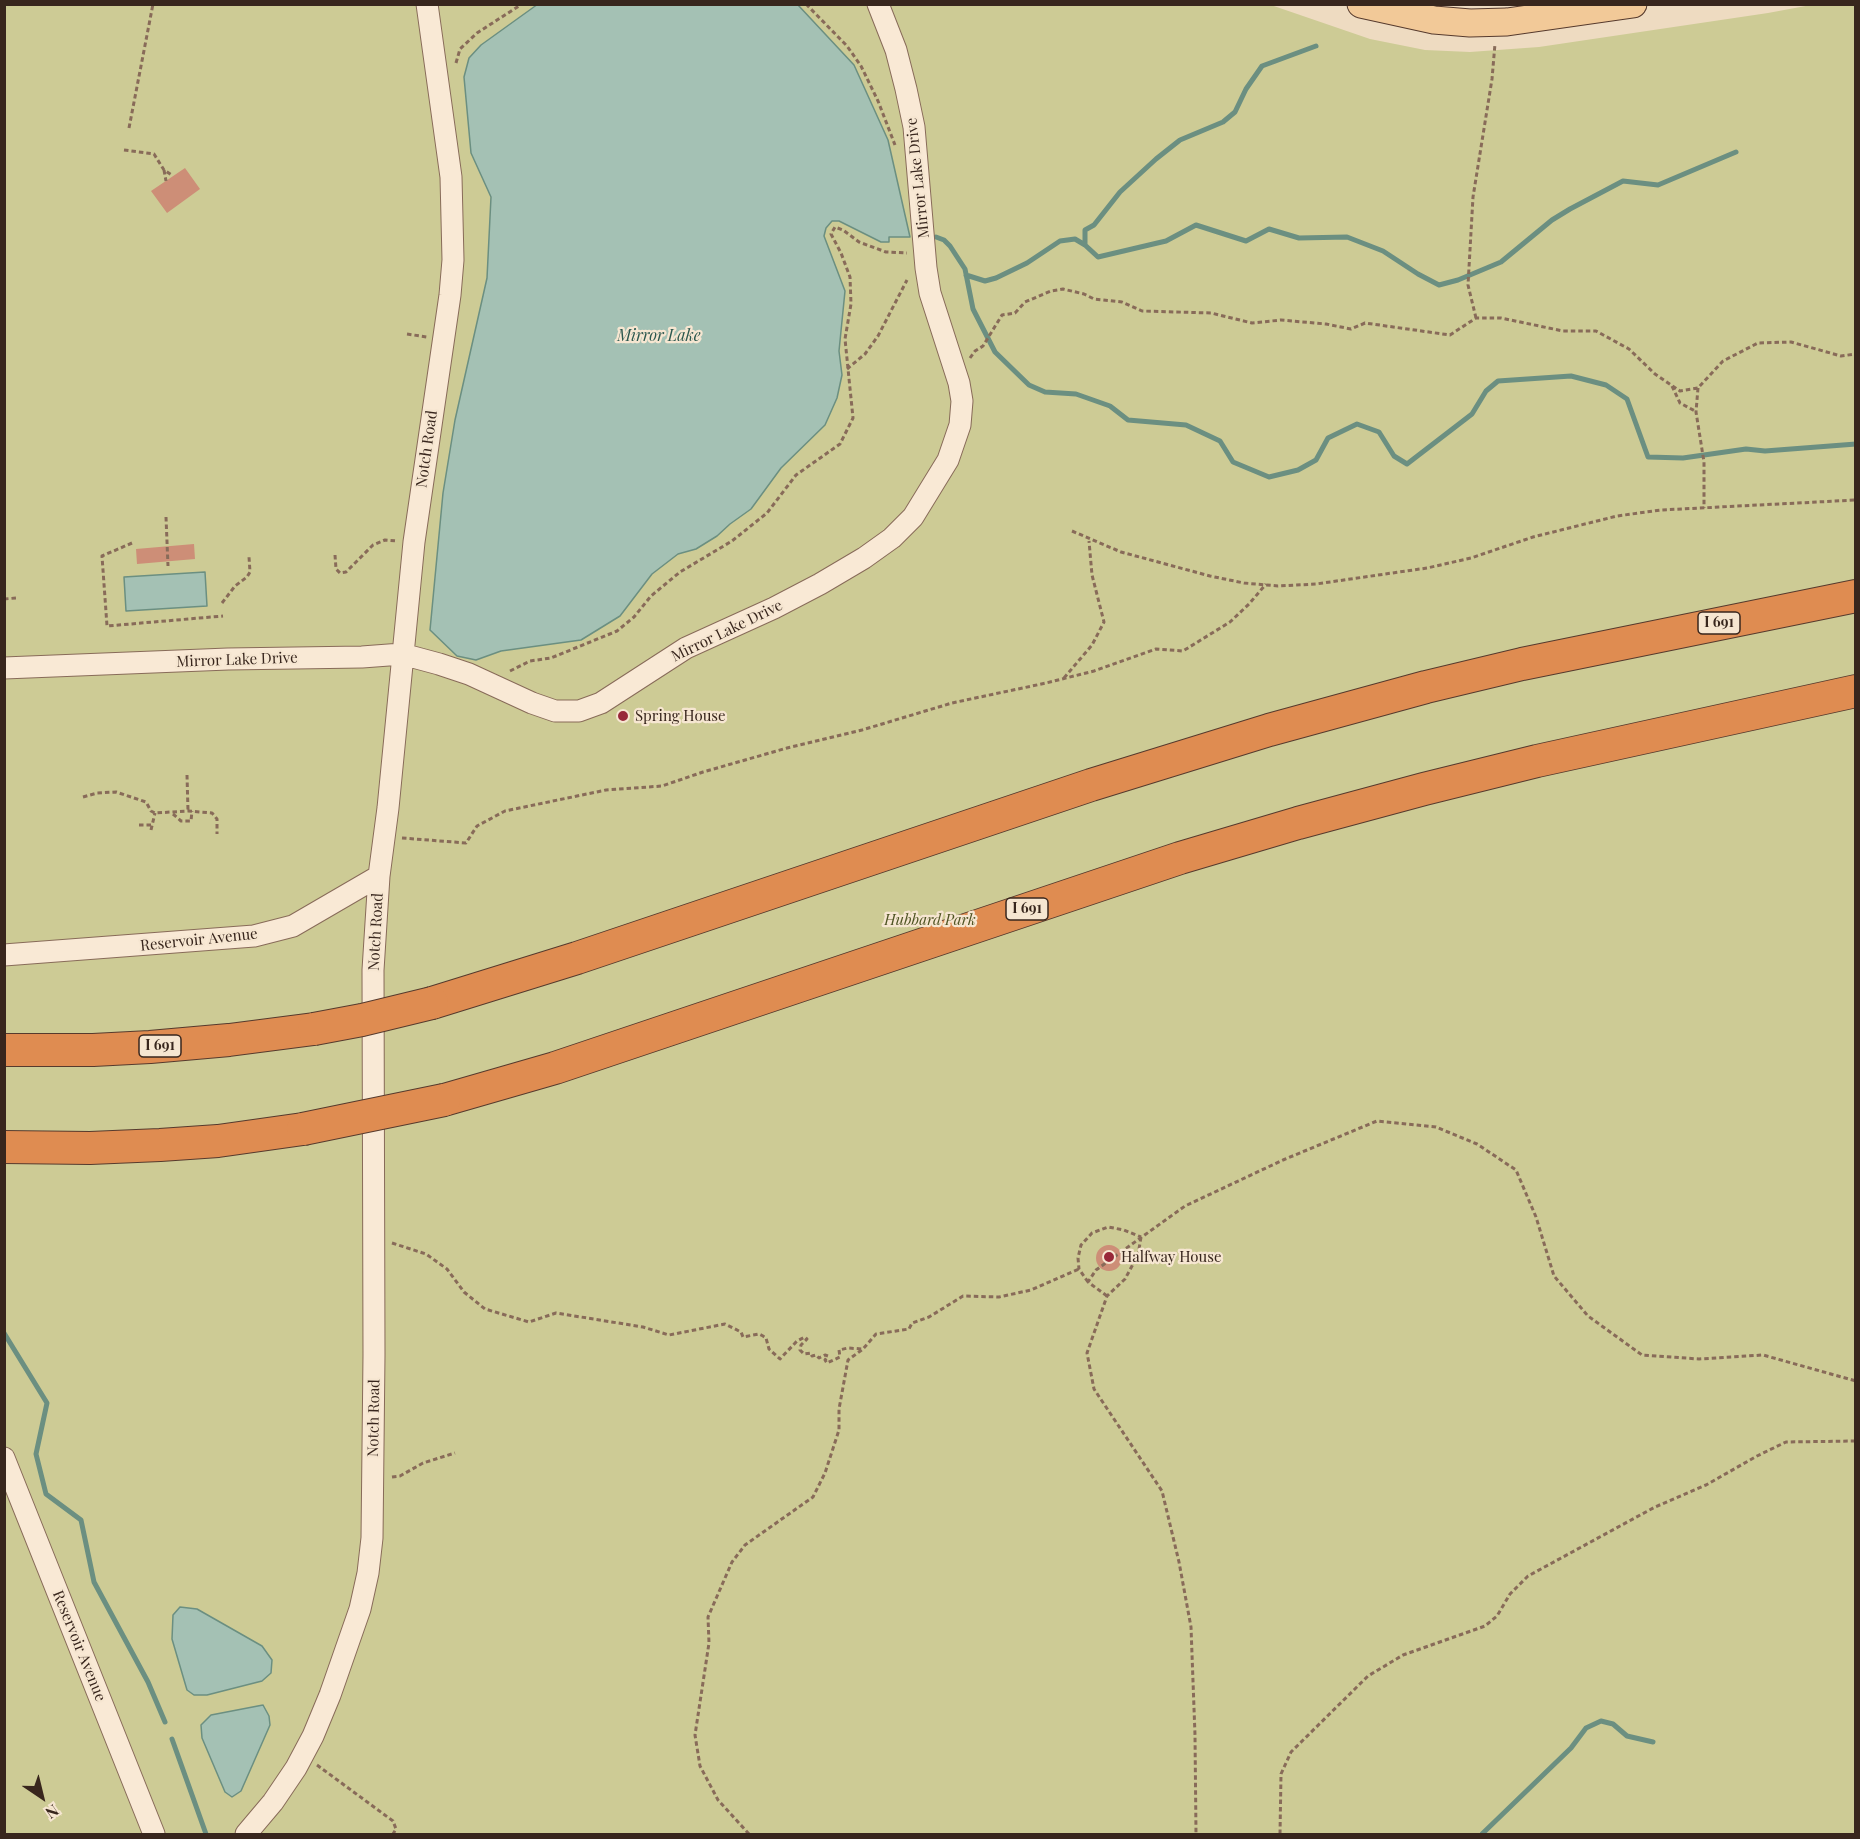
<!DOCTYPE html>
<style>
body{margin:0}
#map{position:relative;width:1860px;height:1839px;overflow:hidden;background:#eedbc1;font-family:"Playfair Display",serif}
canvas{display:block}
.frame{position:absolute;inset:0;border:6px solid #38261d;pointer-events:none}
.north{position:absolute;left:12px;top:1767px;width:60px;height:60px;-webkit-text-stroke:4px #f6e6d1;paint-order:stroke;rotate:145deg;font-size:16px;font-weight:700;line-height:24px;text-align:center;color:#38261d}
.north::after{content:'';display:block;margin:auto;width:21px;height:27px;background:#38261d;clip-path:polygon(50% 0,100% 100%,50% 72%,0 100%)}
</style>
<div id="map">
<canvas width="1860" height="1839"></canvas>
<div class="frame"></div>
<div class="north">N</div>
</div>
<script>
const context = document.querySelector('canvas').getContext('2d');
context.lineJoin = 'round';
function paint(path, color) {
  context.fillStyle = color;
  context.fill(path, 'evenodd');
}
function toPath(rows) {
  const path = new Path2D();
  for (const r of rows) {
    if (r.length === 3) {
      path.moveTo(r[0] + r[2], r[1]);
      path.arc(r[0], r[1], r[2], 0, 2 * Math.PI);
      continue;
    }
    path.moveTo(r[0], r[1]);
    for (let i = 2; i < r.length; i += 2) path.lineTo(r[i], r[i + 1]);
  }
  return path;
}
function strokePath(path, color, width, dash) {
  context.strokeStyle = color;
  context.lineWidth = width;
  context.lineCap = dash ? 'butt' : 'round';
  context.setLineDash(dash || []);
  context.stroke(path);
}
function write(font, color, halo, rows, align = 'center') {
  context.font = font + ' "Playfair Display",serif';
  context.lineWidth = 4.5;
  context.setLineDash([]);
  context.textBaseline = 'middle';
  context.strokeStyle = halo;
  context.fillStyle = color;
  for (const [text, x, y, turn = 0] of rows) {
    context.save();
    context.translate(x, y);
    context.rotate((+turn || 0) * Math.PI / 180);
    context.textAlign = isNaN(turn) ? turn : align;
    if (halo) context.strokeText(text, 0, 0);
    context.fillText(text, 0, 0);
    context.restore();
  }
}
paint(toPath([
 [1268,4,1370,39,1425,50,1470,52,1539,47,1768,13,1811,5,1855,5,1855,1834,5,1834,5,5]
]), '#cdcb95');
const water = toPath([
 [538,4,798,5,854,65,888,140,910,237,889,237,889,242,881,242,839,221,832,221,826,228,824,236,845,291,839,351,842,375,837,398,825,425,781,468,751,509,730,524,717,536,696,549,678,554,652,574,620,616,581,640,501,651,476,660,457,656,430,630,443,493,455,420,487,278,491,197,471,153,464,77,469,58,481,45,538,4],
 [205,572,207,606,126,611,124,577,205,572],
 [180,1607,197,1609,262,1646,272,1660,271,1673,262,1681,207,1695,194,1695,187,1690,172,1639,173,1615,180,1607],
 [263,1705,269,1716,270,1725,241,1791,232,1797,225,1792,202,1738,201,1725,211,1715,263,1705]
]);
paint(water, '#a4c1b4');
strokePath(water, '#6b8f81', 1.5);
strokePath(toPath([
 [936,237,944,240,950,246,965,269,973,309,995,352,1029,385,1045,392,1076,394,1110,406,1128,420,1186,425,1220,441,1233,462,1269,477,1298,470,1316,460,1328,438,1357,424,1379,432,1394,456,1407,464,1472,414,1486,391,1498,381,1571,376,1606,385,1627,399,1648,457,1683,458,1746,449,1765,451,1856,444],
 [1085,245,1085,230,1094,225,1120,192,1156,159,1180,140,1223,122,1235,112,1246,89,1262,66,1316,46],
 [966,275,985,281,996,278,1027,263,1060,241,1075,239,1085,245,1098,257,1166,241,1196,225,1246,241,1269,229,1299,238,1347,237,1383,251,1418,274,1439,285,1458,280,1501,262,1552,220,1570,209,1623,181,1658,185,1736,152],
 [4,1333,47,1403,36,1454,46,1494,81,1520,94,1582,148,1682,165,1722],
 [172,1739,206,1834],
 [1482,1834,1571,1748,1586,1728,1601,1721,1613,1724,1627,1736,1653,1742]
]), '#6b8f81', 5);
paint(toPath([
 [185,168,200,189,167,213,151,191],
 [194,544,195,559,137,564,136,549],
 [625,710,629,717,620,722,616,715],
 [1109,1258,13]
]), '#cd8e77');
const minor = toPath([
 [4,668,228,659,362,657,402,654,439,664,469,674,532,703,555,711,579,711,601,703,686,648,774,608,820,584,864,558,892,538,913,517,948,460,960,425,962,401,959,383,930,293,926,268,914,127,906,89,896,50,878,4],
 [4,955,254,936,293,926,379,876],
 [4,1458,154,1834],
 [246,1834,273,1802,296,1768,313,1736,330,1695,360,1609,368,1573,372,1538,374,1355,373,970,379,876,388,808,414,542,450,295,453,260,451,177,427,4]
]);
const major = toPath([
 [1361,4,1434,20,1470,23,1507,22,1633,4]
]);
const highway = toPath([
 [432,1003,577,958,1091,785,1269,730,1426,687,1522,664,1856,596],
 [4,1050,93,1050,150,1047,229,1040,314,1029],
 [444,1100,555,1068,1180,858,1298,823,1424,789,1537,761,1856,691],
 [4,1147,90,1148,160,1145,218,1141,303,1129]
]);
strokePath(minor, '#886b59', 23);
strokePath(major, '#563a2d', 29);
strokePath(highway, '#563a2d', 34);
strokePath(toPath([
 [806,4,847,46,861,66,878,101,895,145],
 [456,63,460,49,477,33,522,4],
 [129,128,153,4],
 [124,150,154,154,164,170,173,176],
 [164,170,166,181],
 [1476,318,1468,285,1473,197,1492,79,1495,44],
 [407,334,427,337],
 [970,358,975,351,983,346,1002,315,1015,313,1025,302,1051,291,1063,289,1084,294,1094,299,1122,302,1142,311,1211,313,1252,323,1281,320,1326,324,1351,329,1365,323,1450,335,1476,318,1501,318,1563,331,1596,331,1629,349,1655,374,1680,391,1698,388,1723,361,1758,343,1791,342,1841,356,1856,354],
 [847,369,865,354,878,336,907,280],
 [1672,386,1680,403,1695,411],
 [1698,388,1696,412,1704,462,1704,508],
 [166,517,168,566],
 [1072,531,1121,552,1210,576,1244,583,1278,586,1316,584,1427,568,1471,558,1533,537,1617,516,1661,510,1856,500],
 [132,543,102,556,107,626,223,616],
 [335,555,336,569,340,573,346,572,373,545,385,540,397,541],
 [4,599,16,598],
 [222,603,235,586,247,577,250,572,249,557],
 [510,671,530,661,551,658,617,631,634,617,651,596,680,572,732,541,767,513,796,475,840,444,853,418,845,339,851,304,850,277,841,253,831,234,835,227,843,230,859,242,886,252,907,253],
 [1064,678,1092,645,1104,622,1092,575,1089,541],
 [187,775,188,811],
 [83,797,97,793,116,792,146,802,151,811,155,813,188,811,212,813,217,819,217,834],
 [173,814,181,821,191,821,192,811],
 [139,825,152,825],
 [151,830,155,813],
 [402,838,466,843,477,826,505,811,606,790,662,786,703,772,787,748,862,730,952,703,1046,683,1094,671,1156,649,1183,651,1230,622,1249,604,1266,584],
 [1141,1237,1138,1255,1125,1279,1107,1296,1087,1353,1094,1389,1162,1491,1179,1562,1191,1627,1195,1735,1196,1834],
 [392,1243,426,1254,447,1269,464,1292,485,1309,529,1322,556,1313,643,1327,669,1335,725,1324,741,1332,743,1337,759,1334,763,1336,766,1338,769,1349,780,1359,797,1341,805,1337,807,1339,801,1345,800,1350,804,1354,811,1353,812,1356,816,1355,819,1358,825,1355,828,1356,825,1360,827,1363,840,1357,839,1350,848,1348,863,1349,876,1334,909,1329,912,1323,929,1317,963,1296,999,1297,1031,1290,1079,1269],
 [1088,1282,1079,1269,1078,1258,1081,1245,1092,1233,1108,1227,1124,1230,1141,1237],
 [1107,1296,1088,1282,1096,1270,1185,1206,1283,1160,1377,1121,1436,1127,1477,1144,1516,1170,1536,1217,1554,1276,1588,1316,1642,1355,1699,1359,1763,1355,1856,1381],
 [392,1477,400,1476,423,1463,455,1453],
 [317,1765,393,1821,396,1829,393,1834],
 [749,1834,718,1800,700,1766,695,1735,709,1643,708,1617,732,1562,745,1545,813,1497,825,1473,839,1430,839,1409,848,1360,863,1349],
 [1280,1834,1281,1774,1291,1752,1368,1676,1403,1655,1485,1626,1497,1616,1510,1594,1528,1576,1655,1507,1706,1485,1757,1456,1786,1442,1856,1441]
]), '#886b59', 3, [4.5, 3]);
strokePath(minor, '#f9e9d5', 21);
strokePath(major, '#f2c998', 27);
strokePath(highway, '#df8c51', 32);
const highwayBridge = toPath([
 [314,1029,362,1020,432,1003],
 [303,1129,444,1100]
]);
strokePath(highwayBridge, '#563a2d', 34, []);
strokePath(highwayBridge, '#df8c51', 32);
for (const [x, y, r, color] of [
 [623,716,6,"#982839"],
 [1109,1257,6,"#982839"]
]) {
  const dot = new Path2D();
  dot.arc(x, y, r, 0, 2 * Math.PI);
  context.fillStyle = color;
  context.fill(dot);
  strokePath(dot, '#f6e6d1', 2);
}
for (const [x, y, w] of [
 [1719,623,42],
 [1027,909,42],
 [160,1046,42]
]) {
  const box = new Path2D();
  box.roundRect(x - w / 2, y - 11, w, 22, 4.5);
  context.fillStyle = '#f6e6d1';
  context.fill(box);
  strokePath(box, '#38261d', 1.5);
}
write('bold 14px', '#38261d', null, [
 ["I 691",1719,623],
 ["I 691",1027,909],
 ["I 691",160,1046]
]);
write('15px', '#38261d', '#f6e6d1', [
 ["Mirror Lake Drive",918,178,-96],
 ["Notch Road",427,449,-82],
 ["Mirror Lake Drive",727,631,-26],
 ["Mirror Lake Drive",237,660,-2],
 ["Notch Road",376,932,-87],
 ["Reservoir Avenue",199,940,-6],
 ["Notch Road",374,1418,-89],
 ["Reservoir Avenue",79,1646,68]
]);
write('15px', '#38261d', '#f6e6d1', [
 ["Spring House",635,716],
 ["Halfway House",1121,1257]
], 'left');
write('italic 15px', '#4f5423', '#f6e6d1', [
 ["Hubbard Park",930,920]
]);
write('italic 16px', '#2c584f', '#f6e6d1', [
 ["Mirror Lake",659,336]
]);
</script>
